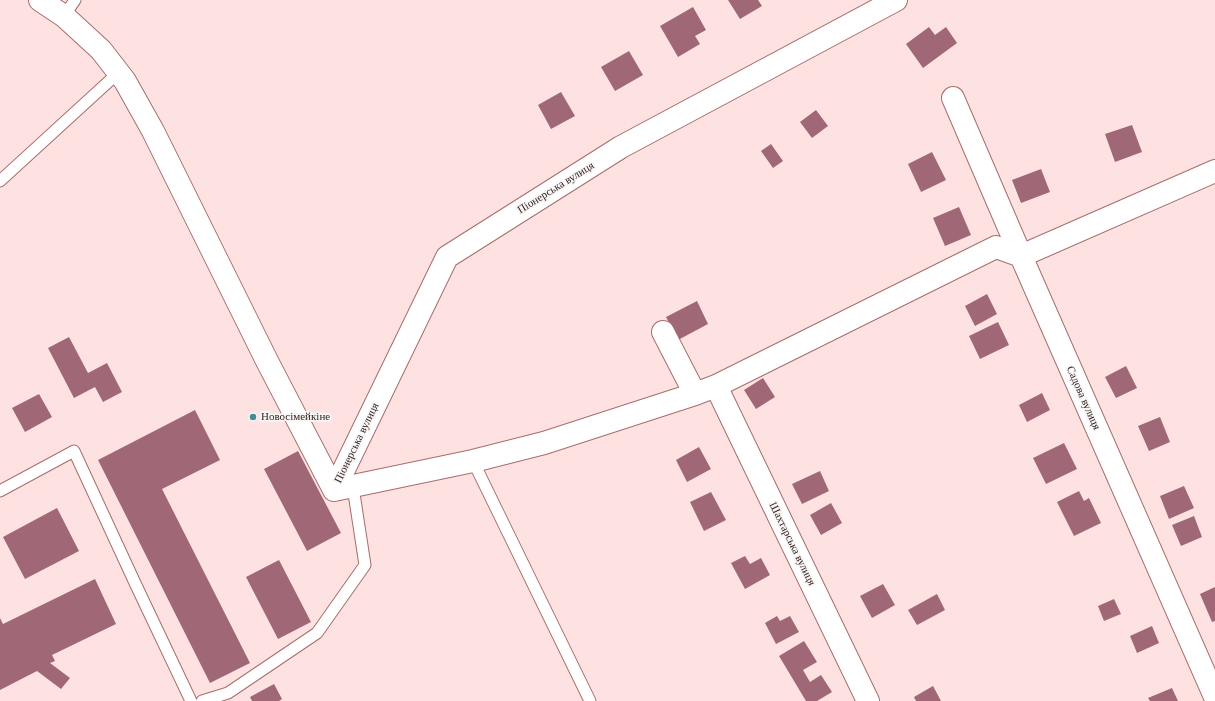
<!DOCTYPE html>
<meta charset="utf-8">
<style>
body{margin:0}
canvas{display:block;background:#fee2e1}
</style>
<canvas width="1215" height="701"></canvas>
<script>
const context = document.querySelector('canvas').getContext('2d');
context.lineJoin = 'round';
function paint(path, color) {
  context.fillStyle = color;
  context.fill(path, 'evenodd');
}
function toPath(rows) {
  const path = new Path2D();
  for (const r of rows) {
    path.moveTo(r[0], r[1]);
    for (let i = 2; i < r.length; i += 2) path.lineTo(r[i], r[i + 1]);
  }
  return path;
}
function strokePath(path, color, width, dash) {
  context.strokeStyle = color;
  context.lineWidth = width;
  context.lineCap = dash ? 'butt' : 'round';
  context.setLineDash(dash || []);
  context.stroke(path);
}
function write(font, color, halo, rows, align = 'center') {
  context.font = font + ' Georgia,serif';
  context.lineWidth = 3.5;
  context.setLineDash([]);
  context.textBaseline = 'middle';
  context.strokeStyle = halo;
  context.fillStyle = color;
  for (const [text, x, y, turn = 0] of rows) {
    context.save();
    context.translate(x, y);
    context.rotate((+turn || 0) * Math.PI / 180);
    context.textAlign = isNaN(turn) ? turn : align;
    if (halo) context.strokeText(text, 0, 0);
    context.fillText(text, 0, 0);
    context.restore();
  }
}
paint(toPath([
 [728,0,758,0,762,6,740,19],
 [693,7,706,30,695,36,700,44,678,57,660,26],
 [929,27,935,35,946,27,957,43,923,68,906,44],
 [629,51,643,75,615,91,601,67],
 [561,92,575,116,551,129,538,105],
 [816,110,828,126,812,138,800,122],
 [1132,125,1142,152,1115,162,1105,134],
 [771,144,783,161,773,168,761,151],
 [932,152,946,180,921,192,908,164],
 [1041,169,1050,192,1021,203,1012,180],
 [959,207,971,235,945,246,933,218],
 [987,294,997,314,975,326,965,306],
 [697,301,708,324,678,340,666,317],
 [998,322,1009,345,980,359,969,336],
 [69,337,88,373,107,363,122,392,103,402,95,387,74,398,48,348],
 [1126,366,1137,388,1116,398,1105,377],
 [763,378,775,397,756,409,744,390],
 [1042,393,1050,410,1027,422,1019,405],
 [39,394,52,417,25,432,12,408],
 [195,410,220,460,162,489,250,663,210,683,98,460],
 [1160,417,1170,442,1149,451,1138,426],
 [1064,443,1077,469,1046,484,1033,458],
 [699,447,711,469,687,482,676,460],
 [298,451,341,533,307,551,264,469],
 [820,471,829,491,802,504,792,484],
 [1184,486,1194,508,1169,519,1160,496],
 [1079,491,1084,501,1089,498,1101,523,1074,536,1057,502],
 [711,492,726,520,704,531,690,502],
 [831,503,842,523,821,535,810,515],
 [57,508,79,551,25,579,3,537],
 [1194,516,1202,537,1181,546,1172,525],
 [745,556,750,564,761,558,770,575,745,589,731,563],
 [279,560,311,622,278,639,246,577],
 [95,579,116,624,52,655,55,661,50,663,70,678,61,689,37,671,0,690,0,618,3,624],
 [883,584,895,605,872,618,860,596],
 [1215,587,1215,621,1212,622,1200,594],
 [937,594,945,610,917,625,908,610],
 [1114,599,1121,614,1104,621,1098,606],
 [777,616,780,621,790,616,799,632,776,644,765,623],
 [1152,626,1159,643,1137,653,1130,636],
 [804,641,817,662,803,670,810,682,821,675,832,692,817,701,806,701,779,656],
 [274,684,282,699,279,701,252,701,250,697],
 [933,686,941,701,916,701,914,697],
 [1172,688,1178,701,1150,701,1148,698]
]), '#a06777');
const lane = toPath([
 [64,16,75,0],
 [0,181,118,73],
 [473,461,590,701],
 [0,491,74,451,135,583,191,701],
 [202,701,228,693,317,633,365,565,353,487]
]);
const street = toPath([
 [40,0,64,16,101,50,125,81,153,131,267,361,334,490,473,461,544,443,695,394,716,386,996,247,1021,256,1215,171],
 [953,98,1021,256,1215,697],
 [663,332,695,394],
 [716,386,729,413,868,701],
 [334,490,447,257,621,147,896,0]
]);
strokePath(lane, '#a76d6b', 13);
strokePath(street, '#a76d6b', 24);
strokePath(lane, '#fff', 11);
strokePath(street, '#fff', 22);
for (const [x, y, r, color] of [
 [253,417,4,"#458d92"]
]) {
  const dot = new Path2D();
  dot.arc(x, y, r, 0, 2 * Math.PI);
  context.fillStyle = color;
  context.fill(dot);
  strokePath(dot, '#f7f7f7', 1.5);
}
write('11px', '#331b1b', '#f7f7f7', [
 ["Піонерська вулиця",556,188,-32],
 ["Садова вулиця",1083,398,66],
 ["Піонерська вулиця",357,443,-64],
 ["Шахтарська вулиця",792,544,64]
]);
write('11px', '#331b1b', '#f7f7f7', [
 ["Новосімейкіне",261,417]
], 'left');
</script>
